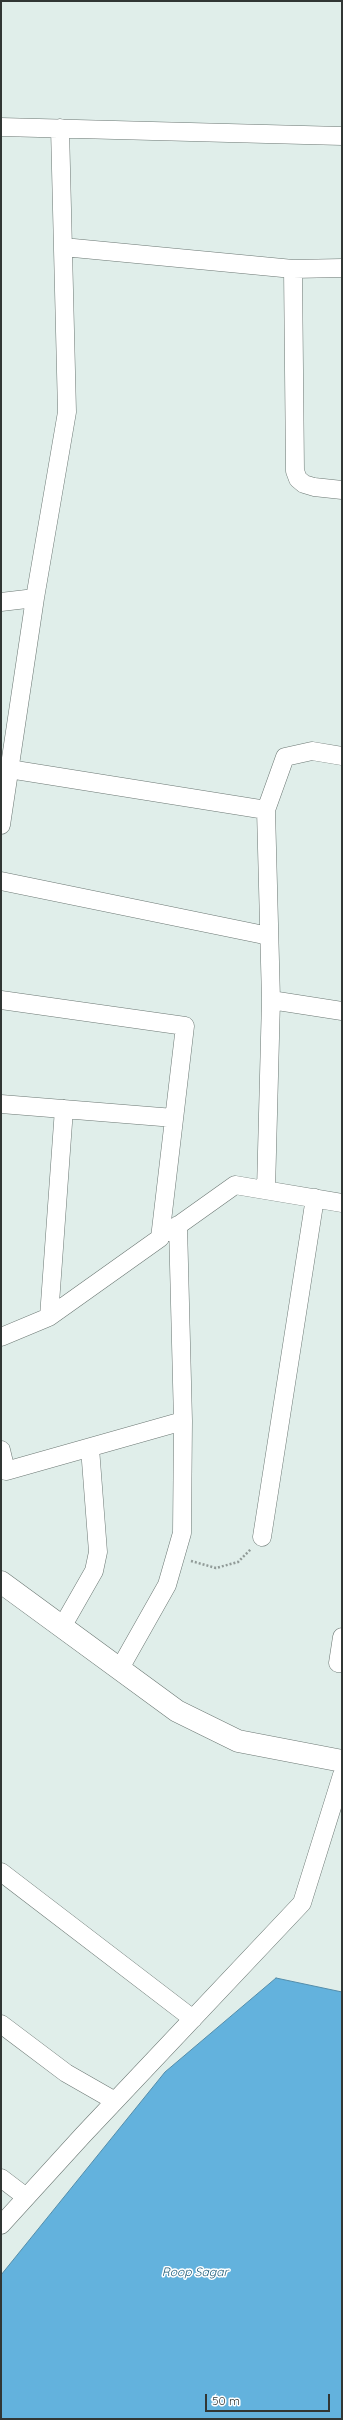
<!DOCTYPE html>
<style>
body{margin:0}
#map{position:relative;width:343px;height:2420px;overflow:hidden;background:#e0eeea;font-family:Quicksand,sans-serif}
canvas{display:block}
.frame{position:absolute;inset:0;border:2px solid #313634;pointer-events:none}
.scale{position:absolute;left:205px;top:2394px;width:125px;height:18px;box-sizing:border-box;border:2px solid #313634;border-top:0;padding-left:5px;font-size:12px;line-height:14px;white-space:nowrap;color:#313634;-webkit-text-stroke:3px #fff;paint-order:stroke}
</style>
<div id="map">
<canvas width="343" height="2420"></canvas>
<div class="frame"></div>
<div class="scale">50 m</div>
</div>
<script>
const context = document.querySelector('canvas').getContext('2d');
context.lineJoin = 'round';
function paint(path, color) {
  context.fillStyle = color;
  context.fill(path, 'evenodd');
}
function toPath(rows) {
  const path = new Path2D();
  for (const r of rows) {
    path.moveTo(r[0], r[1]);
    for (let i = 2; i < r.length; i += 2) path.lineTo(r[i], r[i + 1]);
  }
  return path;
}
function strokePath(path, color, width, dash) {
  context.strokeStyle = color;
  context.lineWidth = width;
  context.lineCap = dash ? 'butt' : 'round';
  context.setLineDash(dash || []);
  context.stroke(path);
}
function write(font, color, halo, rows, align = 'center') {
  context.font = font + ' Quicksand,sans-serif';
  context.lineWidth = 3;
  context.setLineDash([]);
  context.textBaseline = 'middle';
  context.strokeStyle = halo;
  context.fillStyle = color;
  for (const [text, x, y, turn = 0] of rows) {
    context.save();
    context.translate(x, y);
    context.rotate((+turn || 0) * Math.PI / 180);
    context.textAlign = isNaN(turn) ? turn : align;
    if (halo) context.strokeText(text, 0, 0);
    context.fillText(text, 0, 0);
    context.restore();
  }
}
const water = toPath([
 [276,1978,342,1992,342,2419,1,2419,1,2275,165,2072,276,1978]
]);
paint(water, '#63b2dd');
strokePath(water, '#548daa', 1);
const minor = toPath([
 [1,127,342,136],
 [63,247,293,269,342,268],
 [293,269,295,471,298,479,304,484,314,487,342,490],
 [1,602,35,598,67,412,60,128],
 [9,769,266,810,271,1000],
 [266,810,285,757,312,751,342,756],
 [1,825,35,598],
 [1,881,269,936],
 [1,1000,185,1026,160,1238,49,1317,1,1337],
 [1,1104,174,1118],
 [266,1190,271,1000,342,1011],
 [169,1232,235,1185,342,1203],
 [49,1317,64,1109],
 [1,1450,6,1471,183,1421],
 [262,1537,315,1198],
 [62,1627,94,1571,98,1552,90,1448],
 [342,1637,338,1663,342,1663],
 [119,1670,167,1585,182,1533,183,1421,178,1225],
 [1,1872,193,2019],
 [1,2024,66,2073,115,2101],
 [1,2178,26,2197],
 [1,2225,83,2135,302,1903,342,1775]
]);
const tertiary = toPath([
 [1,1582,177,1711,238,1741,342,1761]
]);
strokePath(minor, '#6b7773', 19);
strokePath(tertiary, '#6b7773', 23);
strokePath(toPath([
 [191,1561,216,1568,238,1562,251,1549]
]), '#919b98', 2.5, [2, 2]);
strokePath(minor, '#fff', 18);
strokePath(tertiary, '#fff', 22);
write('italic 12px', '#195774', '#fff', [
 ["Roop Sagar",195,2272]
]);
</script>
